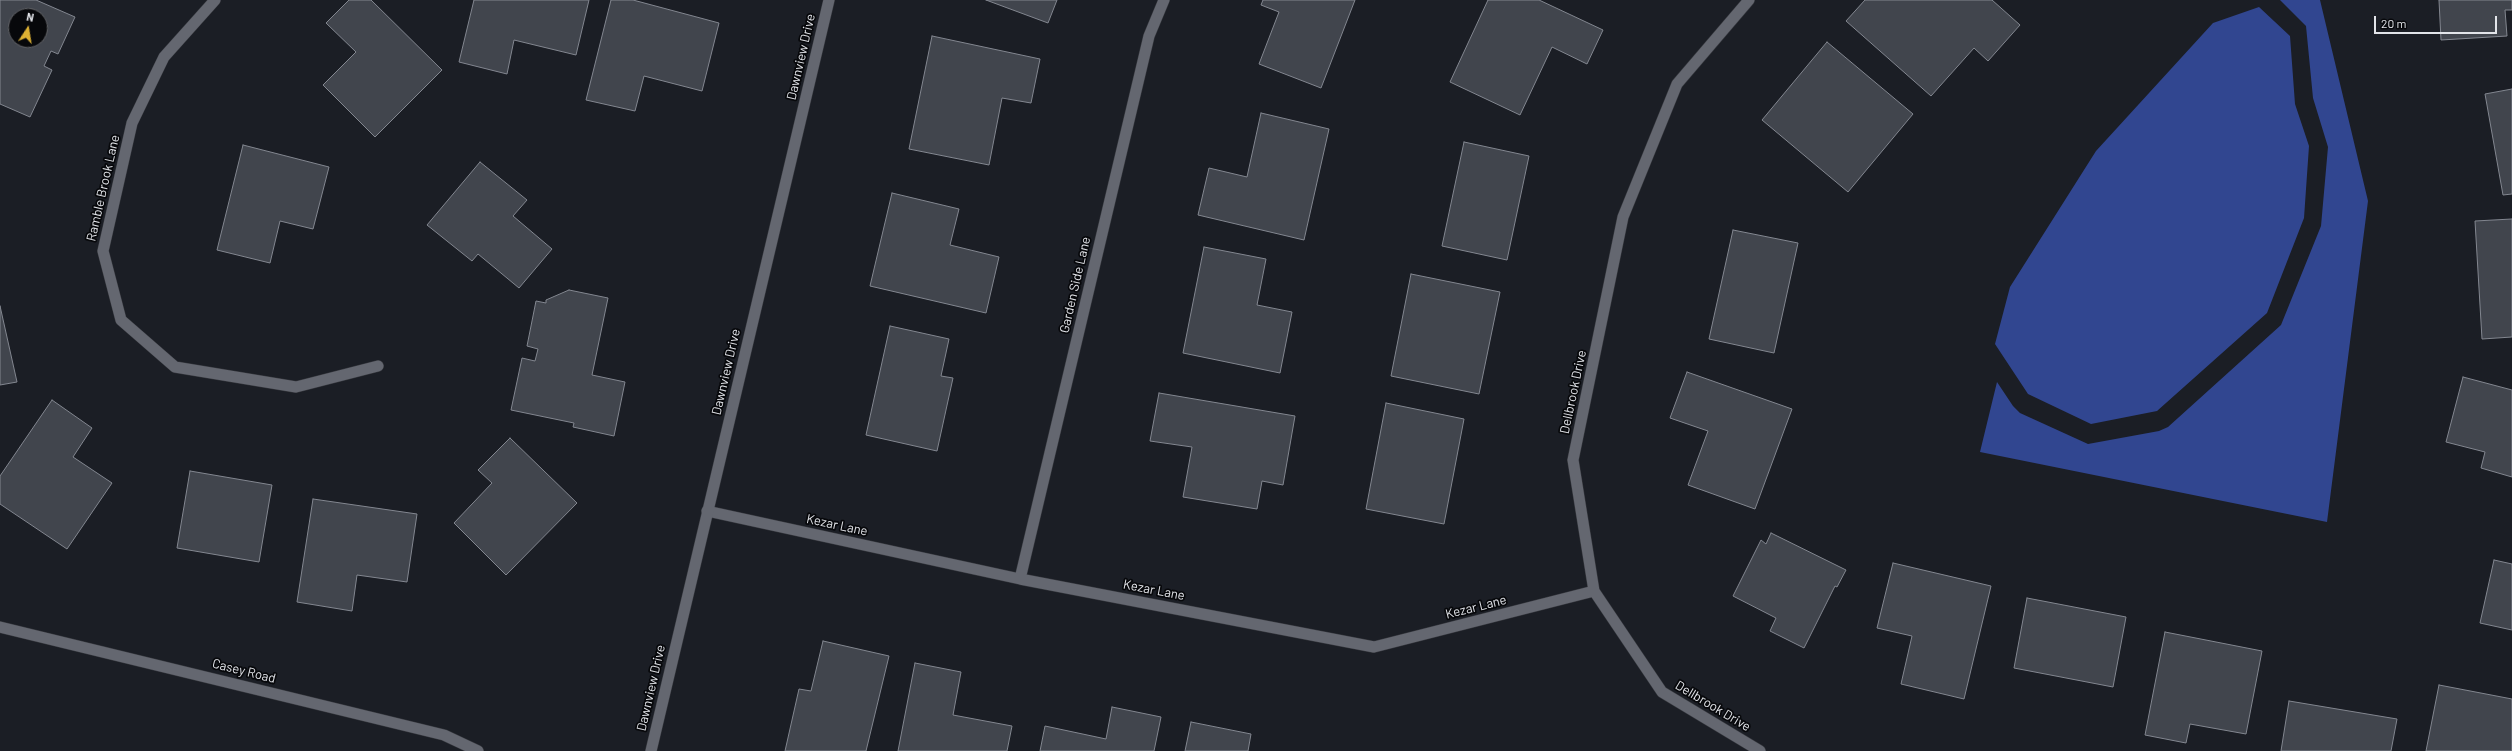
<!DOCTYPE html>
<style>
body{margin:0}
#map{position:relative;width:2512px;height:751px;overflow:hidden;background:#1b1e25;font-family:Barlow,sans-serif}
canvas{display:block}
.north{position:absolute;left:8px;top:8px;width:40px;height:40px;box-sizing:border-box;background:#07080b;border:1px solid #5f6064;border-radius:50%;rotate:12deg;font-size:11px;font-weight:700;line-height:16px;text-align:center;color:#e2e4e9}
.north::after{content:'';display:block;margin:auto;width:14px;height:18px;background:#ddb133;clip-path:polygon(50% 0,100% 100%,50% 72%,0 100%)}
.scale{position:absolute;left:2374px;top:16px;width:123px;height:18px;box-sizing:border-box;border:2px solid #e2e4e9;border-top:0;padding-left:5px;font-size:12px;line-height:14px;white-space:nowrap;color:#e2e4e9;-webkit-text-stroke:3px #07080b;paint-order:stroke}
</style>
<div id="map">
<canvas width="2512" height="751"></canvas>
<div class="north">N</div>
<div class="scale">20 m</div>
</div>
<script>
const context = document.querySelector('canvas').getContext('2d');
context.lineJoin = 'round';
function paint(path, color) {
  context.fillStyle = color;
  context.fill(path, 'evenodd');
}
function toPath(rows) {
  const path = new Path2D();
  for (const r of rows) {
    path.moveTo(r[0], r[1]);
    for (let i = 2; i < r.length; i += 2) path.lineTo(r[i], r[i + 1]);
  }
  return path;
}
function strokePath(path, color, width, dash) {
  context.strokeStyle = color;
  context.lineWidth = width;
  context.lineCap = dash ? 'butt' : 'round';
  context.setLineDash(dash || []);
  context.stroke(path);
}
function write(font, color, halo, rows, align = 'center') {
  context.font = font + ' Barlow,sans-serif';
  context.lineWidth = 3.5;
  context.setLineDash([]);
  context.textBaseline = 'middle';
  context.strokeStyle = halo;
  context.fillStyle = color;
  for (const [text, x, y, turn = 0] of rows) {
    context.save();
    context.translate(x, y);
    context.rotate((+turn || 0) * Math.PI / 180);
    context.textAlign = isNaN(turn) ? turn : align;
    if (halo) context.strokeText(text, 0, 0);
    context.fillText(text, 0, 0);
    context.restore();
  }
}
paint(toPath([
 [2280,0,2320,0,2368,201,2327,522,1980,452,1997,382,2013,406,2020,413,2088,444,2159,431,2168,427,2281,325,2321,226,2328,147,2313,98,2306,26],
 [2259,7,2290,36,2295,104,2309,146,2304,218,2267,313,2157,411,2091,424,2028,394,1995,344,2010,287,2096,151,2213,23]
]), '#314690');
const building = toPath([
 [0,0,36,0,75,17,58,54,51,51,44,66,52,70,30,117,0,104,0,0],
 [16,16,40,16,40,40,16,40,16,16],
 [349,0,371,0,442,70,375,137,323,85,356,52,326,23,349,0],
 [474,0,589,0,576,55,514,40,507,74,459,62,474,0],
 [611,0,633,0,719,23,702,91,644,76,635,111,586,100,611,0],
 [986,0,1057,0,1048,23,986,0],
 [1263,0,1355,0,1321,88,1259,64,1279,12,1261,5,1263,0],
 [1488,0,1539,0,1603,30,1587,64,1552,47,1520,115,1450,82,1488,0],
 [1865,0,1992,0,2020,25,1988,61,1974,48,1931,96,1846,21,1865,0],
 [2439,0,2512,0,2512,10,2505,10,2507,36,2441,40,2439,0],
 [932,36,1040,59,1031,103,1002,98,989,165,909,149,932,36],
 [1827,42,1913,114,1848,192,1762,120,1827,42],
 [2512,89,2512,194,2503,195,2485,94,2512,89],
 [1261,113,1329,129,1304,240,1198,215,1209,168,1247,177,1261,113],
 [1464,142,1529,156,1507,260,1442,246,1464,142],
 [243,145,329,167,313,229,280,221,270,263,217,250,243,145],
 [480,162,527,200,513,216,552,249,519,288,478,254,472,261,427,225,480,162],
 [892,193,959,209,950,245,999,257,986,313,870,286,892,193],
 [2512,219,2512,337,2482,339,2475,221,2512,219],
 [1733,230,1798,243,1774,353,1709,339,1733,230],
 [1204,247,1266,259,1257,305,1292,312,1280,373,1183,353,1204,247],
 [1411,274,1500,292,1479,394,1391,376,1411,274],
 [569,290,608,298,592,375,625,382,614,436,573,427,574,423,511,410,522,358,535,361,538,349,527,346,536,301,546,303,546,300,569,290],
 [0,306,17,382,0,385,0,306],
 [890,326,949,339,941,376,953,378,937,451,866,435,890,326],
 [1687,372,1792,409,1755,509,1688,485,1708,431,1670,418,1687,372],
 [2463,377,2512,390,2512,477,2481,468,2485,452,2446,442,2463,377],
 [1159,393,1295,416,1283,485,1262,481,1257,509,1183,497,1192,447,1150,441,1159,393],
 [52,400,92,428,73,457,112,483,67,549,0,504,0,476,52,400],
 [1386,403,1464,419,1444,524,1366,509,1386,403],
 [510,438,577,503,506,575,454,523,492,483,478,470,510,438],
 [190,471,272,485,259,562,177,548,190,471],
 [313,499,417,514,407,582,357,575,352,611,297,602,313,499],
 [1771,533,1846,570,1837,587,1835,586,1804,648,1770,631,1776,618,1733,596,1761,540,1766,544,1771,533],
 [2494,560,2512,564,2512,630,2480,623,2494,560],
 [1893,563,1991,586,1964,699,1901,684,1912,636,1877,628,1893,563],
 [2027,598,2126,617,2113,687,2014,668,2027,598],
 [2165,632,2262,651,2246,734,2190,724,2186,743,2145,735,2165,632],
 [823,641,889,656,866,751,785,751,799,689,811,691,823,641],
 [915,663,961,672,953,715,1012,726,1007,751,898,751,915,663],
 [2439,685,2512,699,2512,751,2426,751,2439,685],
 [2289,701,2397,719,2391,751,2281,751,2289,701],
 [1112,707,1161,717,1154,751,1040,751,1045,726,1106,739,1112,707],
 [1191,722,1251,734,1248,751,1185,751,1191,722]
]);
paint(building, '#41454d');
strokePath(building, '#838790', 1);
const minor = toPath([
 [215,0,164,57,132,123,103,251,121,320,175,367,296,387,378,366],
 [1749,0,1677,84,1623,217,1573,460,1594,591,1662,692,1760,751],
 [707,511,1020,579,1374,647,1594,591],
 [1020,579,1149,36,1164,0],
 [0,627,444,735,478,751]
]);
const tertiary = toPath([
 [651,751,829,0]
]);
strokePath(minor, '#36383e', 12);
strokePath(tertiary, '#36383e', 12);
strokePath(minor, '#646770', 11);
strokePath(tertiary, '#646770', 11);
write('13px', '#e2e4e9', '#07080b', [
 ["Dawnview Drive",801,57,-77],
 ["Ramble Brook Lane",103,188,-77],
 ["Garden Side Lane",1075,285,-77],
 ["Dawnview Drive",726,372,-77],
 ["Dellbrook Drive",1573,392,-78],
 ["Kezar Lane",837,525,12],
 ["Kezar Lane",1154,590,11],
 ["Kezar Lane",1476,607,-14],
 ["Casey Road",244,671,14],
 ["Dawnview Drive",651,688,-77],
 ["Dellbrook Drive",1713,706,31]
]);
</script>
